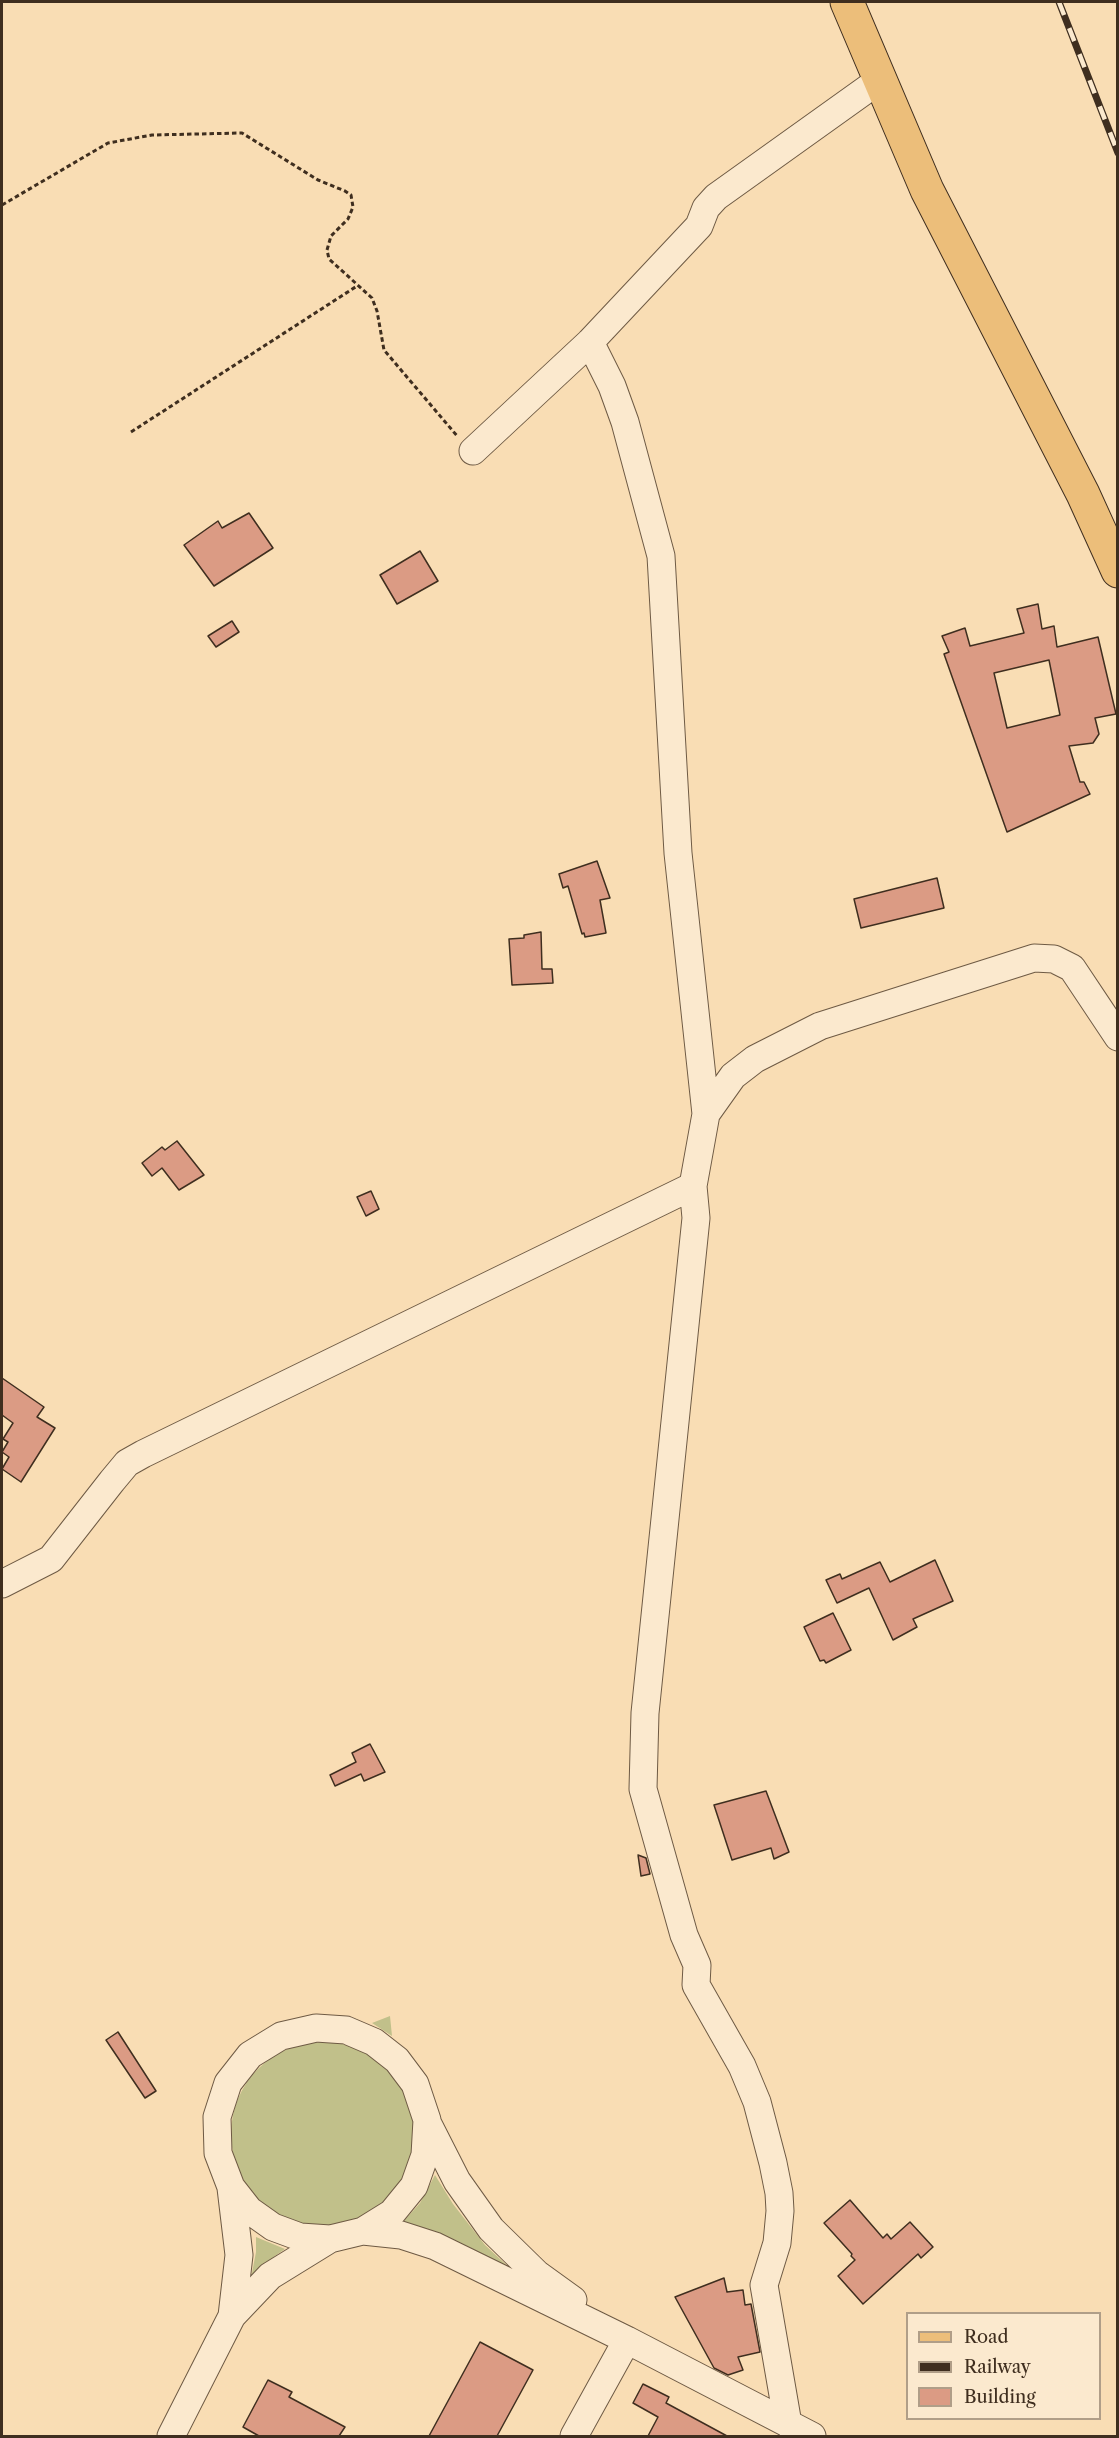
<!DOCTYPE html>
<style>
body{margin:0}
#map{position:relative;width:1119px;height:2438px;overflow:hidden;background:#f9ddb4;font-family:"Libre Caslon Text",serif}
canvas{display:block}
.frame{position:absolute;inset:0;border:3px solid #3f2e1f;pointer-events:none}
.legend{position:absolute;left:906px;top:2312px;width:195px;height:108px;box-sizing:border-box;background:#fbe9ce;border:2px solid #b09e88;margin:0;padding:8px 10px;list-style:none;font-size:18px;color:#3f2e1f}
.legend li{display:flex;align-items:center;gap:12px;height:30px}
.legend b{width:30px;border:2px solid #b09e88}
</style>
<div id="map">
<canvas width="1119" height="2438"></canvas>
<div class="frame"></div>
<ul class="legend">
<li><b style="height:8px;background:#ecbe7a"></b>Road</li>
<li><b style="height:8px;background:#3f2e1f"></b>Railway</li>
<li><b style="height:16px;background:#db9b84"></b>Building</li>
</ul>
</div>
<script>
const context = document.querySelector('canvas').getContext('2d');
context.lineJoin = 'round';
function paint(path, color) {
  context.fillStyle = color;
  context.fill(path, 'evenodd');
}
function toPath(rows) {
  const path = new Path2D();
  for (const r of rows) {
    if (r.length === 3) {
      path.moveTo(r[0] + r[2], r[1]);
      path.arc(r[0], r[1], r[2], 0, 2 * Math.PI);
      continue;
    }
    path.moveTo(r[0], r[1]);
    for (let i = 2; i < r.length; i += 2) path.lineTo(r[i], r[i + 1]);
  }
  return path;
}
function strokePath(path, color, width, dash) {
  context.strokeStyle = color;
  context.lineWidth = width;
  context.lineCap = dash ? 'butt' : 'round';
  context.setLineDash(dash || []);
  context.stroke(path);
}
paint(toPath([
 [390,2016,392,2036,372,2023],
 [323,2134,92],
 [435,2175,453,2204,485,2245,514,2272,428,2229,403,2222,420,2203],
 [256,2237,285,2249,275,2256,250,2283,256,2252]
]), '#c1c08a');
const building = toPath([
 [249,513,273,548,214,586,184,545,218,521,222,528,249,513],
 [420,551,438,581,397,604,380,575,420,551],
 [1038,604,1042,629,1054,626,1057,647,1098,637,1116,714,1095,718,1099,734,1093,743,1069,746,1080,782,1084,782,1090,794,1007,832,944,654,949,652,942,636,965,628,970,646,1024,633,1017,609,1038,604],
 [1049,660,1060,715,1007,728,994,673,1049,660],
 [232,621,239,632,216,647,208,636,232,621],
 [597,861,610,898,600,900,606,933,585,937,584,933,582,934,568,886,563,888,559,874,597,861],
 [937,878,944,908,861,928,854,899,937,878],
 [541,932,542,969,552,969,553,983,512,985,509,939,524,938,524,935,541,932],
 [177,1141,204,1175,179,1190,162,1168,152,1176,142,1163,162,1147,165,1150,177,1141],
 [371,1191,379,1209,366,1216,357,1197,371,1191],
 [2,1378,44,1407,37,1417,55,1428,21,1482,2,1469,9,1457,2,1452,8,1442,3,1439,13,1423,2,1415,2,1378],
 [935,1560,953,1601,913,1619,917,1627,893,1640,869,1588,837,1603,826,1580,840,1574,842,1579,880,1562,890,1582,935,1560],
 [833,1613,851,1650,826,1663,824,1660,820,1661,804,1627,833,1613],
 [370,1744,385,1772,364,1781,361,1774,335,1786,330,1775,356,1762,352,1753,370,1744],
 [766,1791,789,1852,774,1859,771,1848,732,1860,714,1805,766,1791],
 [638,1855,646,1858,650,1874,641,1876,638,1855],
 [118,2032,156,2091,145,2098,106,2040,118,2032],
 [850,2200,883,2238,887,2234,891,2239,910,2222,933,2247,921,2258,918,2254,863,2304,838,2276,855,2260,851,2256,852,2254,824,2223,850,2200],
 [724,2278,727,2292,743,2290,745,2305,751,2304,760,2352,738,2357,743,2370,728,2375,714,2368,675,2297,724,2278],
 [480,2342,533,2370,497,2436,429,2436,480,2342],
 [268,2380,292,2392,289,2397,345,2427,339,2436,259,2436,243,2427,268,2380],
 [643,2384,669,2397,666,2403,727,2436,648,2436,658,2417,633,2403,643,2384]
]);
paint(building, '#db9b84');
strokePath(building, '#3f2e1f', 1.5);
const minor = toPath([
 [590,342,612,386,625,422,661,556,678,853,706,1114],
 [473,451,590,342,699,226,706,208,716,197,881,79],
 [693,1186,696,1218,645,1713,643,1789,684,1935,697,1965,696,1985,742,2066,757,2102,773,2163,779,2193,780,2211,777,2243,764,2285,788,2424],
 [2,1584,51,1559,112,1481,127,1463,143,1454,693,1186,706,1114,733,1076,755,1059,820,1026,1034,958,1054,959,1072,968,1118,1037],
 [428,2124,457,2181,491,2229,537,2274,573,2300],
 [231,2188,239,2255,232,2316,270,2276,330,2239],
 [363,2231,392,2213,414,2186,425,2155,427,2120,415,2084,397,2060,374,2042,346,2030,316,2028,281,2036,250,2055,228,2083,217,2117,218,2153,231,2187,249,2210,273,2227,300,2237,330,2239,363,2231,401,2235,435,2246,627,2340,812,2436],
 [171,2436,232,2316],
 [574,2436,627,2340]
]);
const major = toPath([
 [847,2,927,190,1083,494,1118,571]
]);
strokePath(minor, '#6e5a44', 29);
strokePath(major, '#3f2e1f', 35);
strokePath(toPath([
 [2,205,108,143,152,135,242,133,318,180,345,191,351,195,353,207,348,219,331,236,327,250,329,259,372,298,377,311,384,350,458,437],
 [131,432,357,286]
]), '#3f2e1f', 3, [4.5, 3]);
strokePath(minor, '#fbe9ce', 27);
strokePath(major, '#ecbe7a', 33);
const rail = toPath([
 [1059,2,1118,153]
]);
strokePath(rail, '#3f2e1f', 7);
strokePath(rail, '#fbe9ce', 4.5, [14]);
</script>
